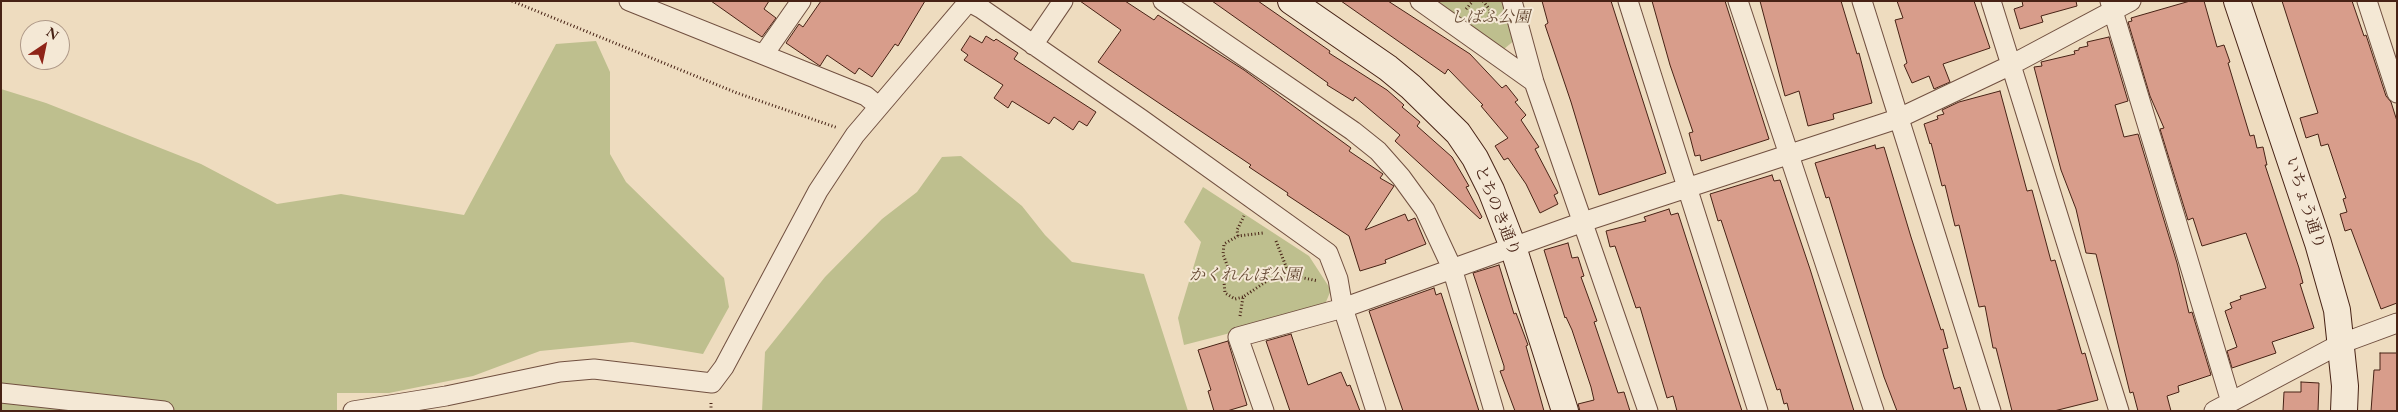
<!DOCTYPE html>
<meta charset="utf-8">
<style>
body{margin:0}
#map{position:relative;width:2398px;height:412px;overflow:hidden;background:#eedcbf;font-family:"EB Garamond",serif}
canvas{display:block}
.frame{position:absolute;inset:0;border:2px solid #472215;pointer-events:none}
.north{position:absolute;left:20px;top:20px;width:50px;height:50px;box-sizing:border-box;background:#f4e8d5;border:1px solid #af9988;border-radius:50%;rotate:34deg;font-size:14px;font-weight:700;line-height:20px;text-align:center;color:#472215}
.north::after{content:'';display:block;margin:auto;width:18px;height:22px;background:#8f2418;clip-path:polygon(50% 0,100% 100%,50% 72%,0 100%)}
</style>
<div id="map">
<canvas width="2398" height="412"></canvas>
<div class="frame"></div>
<div class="north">N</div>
</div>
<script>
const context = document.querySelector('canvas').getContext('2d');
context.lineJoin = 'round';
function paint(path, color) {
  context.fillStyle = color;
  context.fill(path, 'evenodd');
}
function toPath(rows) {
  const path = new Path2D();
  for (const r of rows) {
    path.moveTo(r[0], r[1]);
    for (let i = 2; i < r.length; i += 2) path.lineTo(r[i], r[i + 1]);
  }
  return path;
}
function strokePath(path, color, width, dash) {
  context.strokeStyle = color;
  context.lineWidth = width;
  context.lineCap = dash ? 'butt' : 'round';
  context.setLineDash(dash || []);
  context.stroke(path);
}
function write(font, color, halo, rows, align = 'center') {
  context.font = font + ' "EB Garamond","Noto Serif JP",serif';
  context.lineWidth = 4;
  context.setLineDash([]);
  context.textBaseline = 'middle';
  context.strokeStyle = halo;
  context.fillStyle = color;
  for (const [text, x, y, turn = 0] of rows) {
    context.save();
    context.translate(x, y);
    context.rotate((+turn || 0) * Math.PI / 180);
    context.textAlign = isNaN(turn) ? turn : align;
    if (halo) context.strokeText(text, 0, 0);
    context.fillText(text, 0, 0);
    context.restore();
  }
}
paint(toPath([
 [1436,1,1503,1,1516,39,1504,49],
 [596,41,610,72,610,154,626,182,724,278,729,307,703,354,632,342,540,351,473,376,389,393,337,393,337,411,1,411,1,89,46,103,201,164,277,204,341,194,464,215,556,44],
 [961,156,1022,206,1045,235,1072,262,1144,274,1188,411,762,411,765,352,825,277,882,219,917,192,942,157],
 [1203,187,1309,256,1331,290,1323,309,1184,345,1178,318,1201,242,1184,222]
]), '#bebf8e');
const building = toPath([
 [711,1,769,1,764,9,776,18,762,37,711,1],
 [821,1,925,1,898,46,895,44,872,77,859,68,855,74,827,55,820,66,786,43,799,24,803,27,821,1],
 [1080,1,1125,1,1154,20,1158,15,1244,70,1351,148,1349,151,1383,174,1380,178,1394,186,1365,230,1405,214,1408,221,1415,218,1426,244,1385,260,1386,263,1360,271,1349,236,1287,195,1288,193,1249,167,1251,165,1098,62,1121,30,1080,1],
 [1212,1,1258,1,1330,51,1329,53,1387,90,1404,105,1402,107,1420,122,1417,126,1452,157,1469,186,1466,187,1482,217,1480,219,1395,141,1400,135,1355,97,1353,101,1327,85,1328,83,1212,1],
 [1341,1,1388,1,1470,54,1502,88,1506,85,1518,100,1515,102,1526,115,1521,120,1539,147,1535,149,1558,193,1554,195,1558,204,1540,213,1526,184,1508,158,1504,160,1495,146,1508,138,1481,106,1483,105,1448,69,1445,74,1341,1],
 [1542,1,1611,1,1666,173,1599,195,1571,102,1545,25,1548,23,1542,1],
 [1652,1,1725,1,1769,139,1701,161,1700,155,1695,156,1689,133,1693,132,1670,65,1652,1],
 [1760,1,1841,1,1857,54,1859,53,1872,103,1833,114,1834,119,1808,126,1799,91,1785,96,1760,1],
 [1897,1,1974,1,1990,48,1943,64,1950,82,1934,89,1929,76,1912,83,1904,65,1907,63,1895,20,1903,18,1897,1],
 [2022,1,2076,1,2077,6,2041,16,2043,22,2020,29,2014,9,2023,6,2022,1],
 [2190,1,2204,1,2217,47,2224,45,2230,62,2228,63,2250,136,2254,135,2257,148,2263,147,2267,165,2265,165,2299,268,2303,283,2300,284,2314,328,2272,342,2276,353,2232,368,2227,351,2237,347,2225,311,2232,308,2230,303,2241,299,2240,296,2266,288,2246,233,2202,246,2193,218,2188,220,2160,129,2164,128,2150,96,2128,22,2132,21,2131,18,2190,1],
 [2282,1,2352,1,2364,36,2366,35,2386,96,2391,102,2397,121,2397,303,2381,309,2351,229,2345,231,2340,214,2347,212,2343,199,2346,198,2328,144,2321,146,2318,134,2306,138,2300,118,2318,113,2282,1],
 [970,36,982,43,986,36,994,41,996,39,1018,53,1014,59,1096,112,1087,126,1079,121,1073,130,1054,117,1049,124,1012,101,1008,108,994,98,1003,85,964,60,968,55,961,50,970,36],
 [2109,37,2128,101,2115,105,2124,137,2138,134,2177,263,2189,313,2192,312,2211,375,2178,386,2179,392,2167,396,2171,411,2138,411,2133,392,2130,393,2096,254,2086,253,2076,209,2061,170,2034,67,2042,66,2041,62,2075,54,2074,51,2079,50,2079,48,2088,46,2087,42,2109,37],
 [2000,91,2027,191,2032,190,2051,261,2055,260,2082,354,2085,353,2098,400,2054,411,2012,411,1996,348,1993,348,1985,306,1979,307,1959,225,1955,226,1945,185,1942,186,1931,143,1930,144,1924,124,1938,119,1937,116,1944,114,1942,110,1959,102,2000,91],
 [1875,145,1876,149,1884,147,1911,237,1941,330,1943,329,1948,348,1943,349,1954,389,1960,387,1967,411,1897,411,1884,377,1829,197,1826,198,1815,163,1875,145],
 [1772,175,1774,181,1780,180,1810,269,1854,411,1789,411,1787,403,1784,404,1780,389,1777,390,1721,220,1718,221,1710,194,1772,175],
 [1669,209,1671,215,1678,213,1742,411,1677,411,1673,396,1667,398,1640,307,1636,308,1615,246,1610,247,1606,231,1646,221,1644,217,1669,209],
 [1568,243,1572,258,1578,257,1584,276,1581,277,1597,321,1594,322,1618,393,1624,392,1630,411,1580,411,1578,404,1594,400,1591,387,1572,330,1566,317,1565,318,1544,250,1568,243],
 [1499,265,1514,314,1516,313,1528,345,1526,346,1544,411,1515,411,1500,371,1504,370,1504,366,1473,273,1499,265],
 [1434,288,1436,295,1441,293,1479,411,1403,411,1393,382,1369,311,1434,288],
 [1291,334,1308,385,1341,372,1347,386,1350,385,1360,411,1290,411,1266,341,1291,334],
 [1228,341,1247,405,1227,411,1214,411,1208,391,1211,390,1198,350,1228,341],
 [2380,353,2397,353,2397,411,2371,411,2374,370,2380,370,2380,353],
 [2301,382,2319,383,2318,411,2283,411,2284,392,2301,392,2301,382]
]);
paint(building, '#d89d8b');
strokePath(building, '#472215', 1);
const street = toPath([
 [629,1,866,96,878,106],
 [1163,1,1353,131,1378,151,1401,177,1425,210,1452,268,1494,411],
 [1420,1,1534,82],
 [1512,1,1534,82,1648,411],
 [1628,1,1758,411],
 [1738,1,1874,411],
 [1862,1,1991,411],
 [1991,1,2119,411],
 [2110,1,2231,402],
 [2367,1,2397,93],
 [969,2,982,9,1141,119,1328,253,1338,279,1343,308,1376,411],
 [1033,45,1063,1],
 [764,54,801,1],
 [1,393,164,411],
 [353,411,446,396,560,372,594,369,712,383,724,367,818,191,855,135,969,1],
 [1264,411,1238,337,1343,308,1583,222,1897,119,2011,65,2131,1],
 [2214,411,2340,344,2397,323]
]);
const secondary = toPath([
 [1291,1,1388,68,1411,87,1458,133,1475,158,1491,190,1513,247,1565,411],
 [2237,1,2318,243,2337,310,2345,386,2344,411]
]);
strokePath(street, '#715040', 21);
strokePath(secondary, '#472215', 28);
strokePath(toPath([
 [512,1,737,93,838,128],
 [1483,1,1490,10,1489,18,1484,23],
 [1466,9,1473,1],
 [1238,236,1237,230,1244,216],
 [1276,241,1287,269,1296,275],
 [1243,297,1235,299,1225,293,1224,282,1230,273,1223,254,1224,244,1238,236,1263,233],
 [1240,316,1243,297,1270,279,1285,274,1318,281],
 [711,403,711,411]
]), '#472215', 3, [1, 2.5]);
strokePath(street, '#f4e8d5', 19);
strokePath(secondary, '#f4e8d5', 26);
write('italic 16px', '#654933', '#f4e8d5', [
 ["しばふ公園",1490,18],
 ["かくれんぼ公園",1245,276]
]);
write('16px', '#472215', '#f4e8d5', [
 ["いちょう通り",2305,203,72],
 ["とちのき通り",1497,211,68]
]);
</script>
